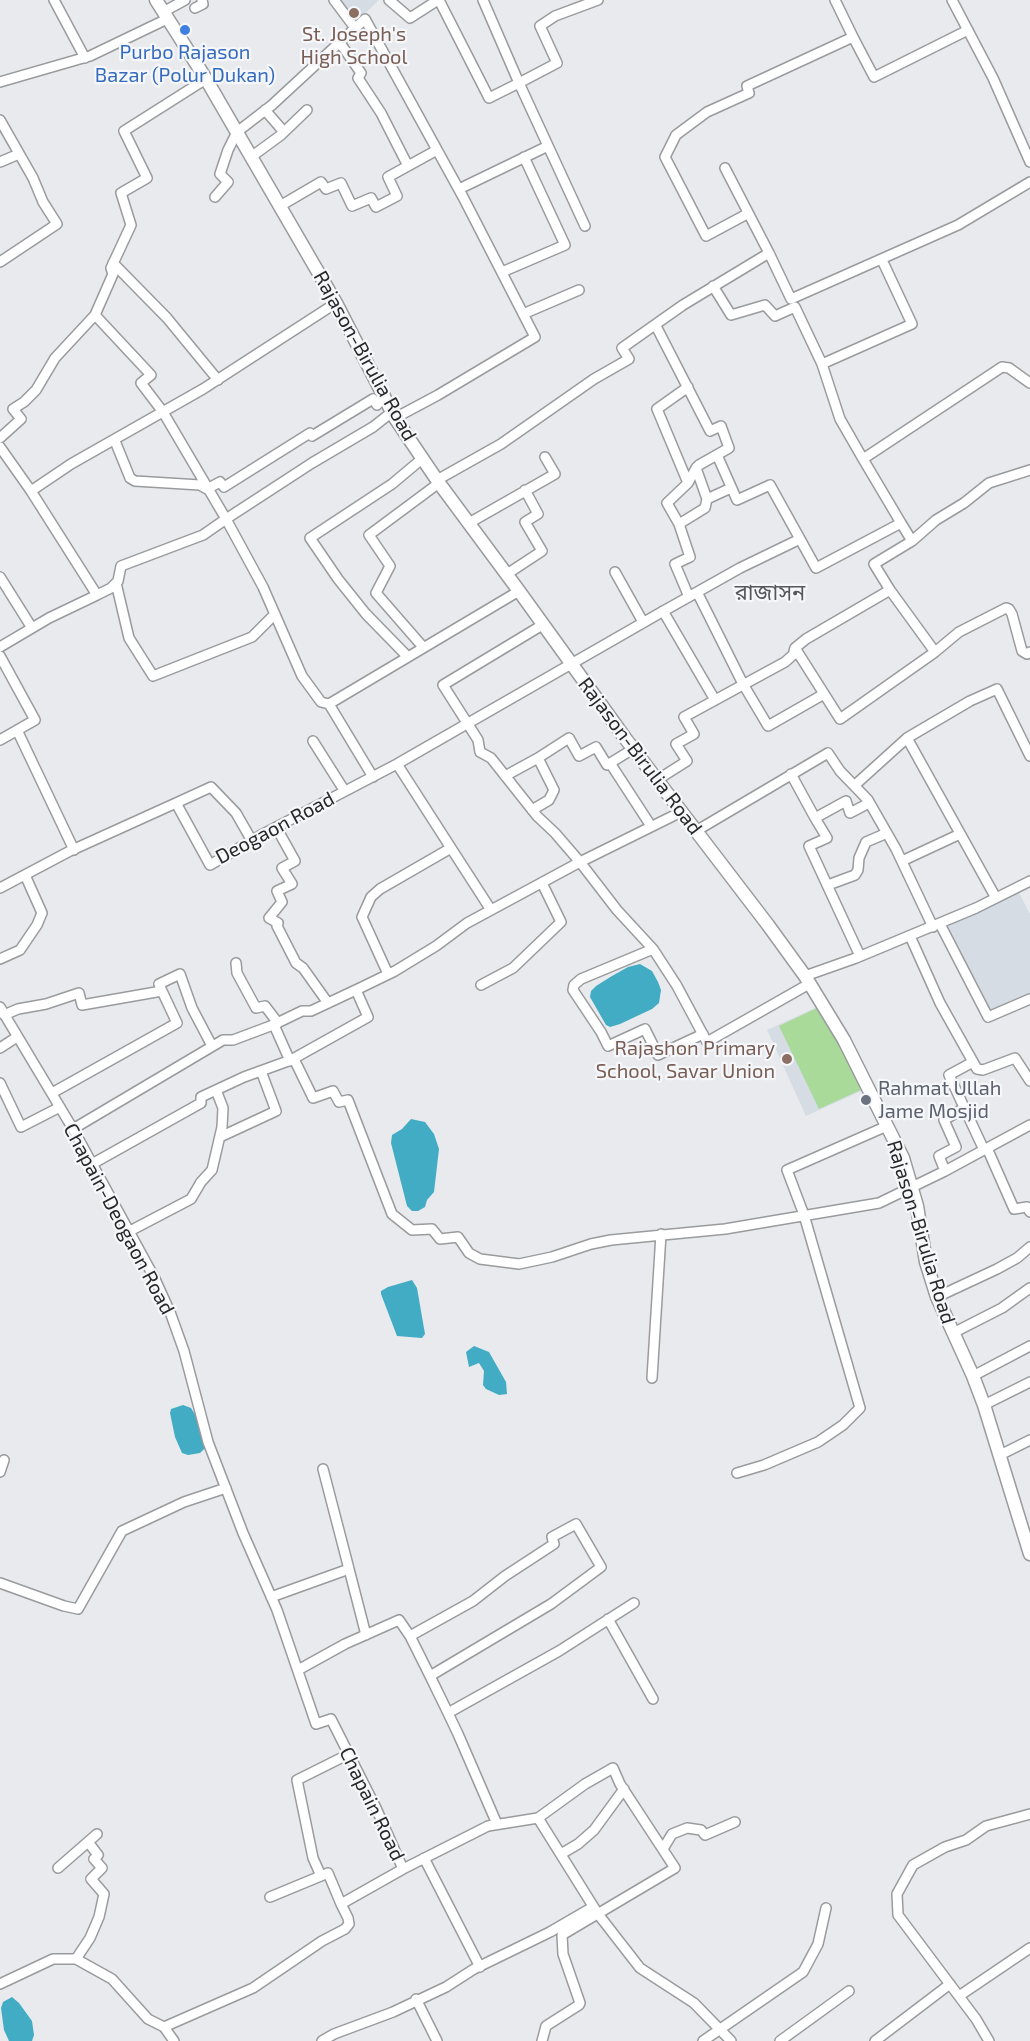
<!DOCTYPE html>
<meta charset="utf-8">
<style>
body{margin:0}
canvas{display:block;background:#e8eaed}
</style>
<canvas width="1030" height="2041"></canvas>
<script>
const context = document.querySelector('canvas').getContext('2d');
context.lineJoin = 'round';
function paint(path, color) {
  context.fillStyle = color;
  context.fill(path, 'evenodd');
}
function toPath(rows) {
  const path = new Path2D();
  for (const r of rows) {
    path.moveTo(r[0], r[1]);
    for (let i = 2; i < r.length; i += 2) path.lineTo(r[i], r[i + 1]);
  }
  return path;
}
function strokePath(path, color, width, dash) {
  context.strokeStyle = color;
  context.lineWidth = width;
  context.lineCap = dash ? 'butt' : 'round';
  context.setLineDash(dash || []);
  context.stroke(path);
}
function write(font, color, halo, rows, align = 'center') {
  context.font = font + ' "Exo 2","Noto Sans Bengali",sans-serif';
  context.lineWidth = 4.5;
  context.setLineDash([]);
  context.textBaseline = 'middle';
  context.strokeStyle = halo;
  context.fillStyle = color;
  for (const [text, x, y, turn = 0] of rows) {
    context.save();
    context.translate(x, y);
    context.rotate((+turn || 0) * Math.PI / 180);
    context.textAlign = isNaN(turn) ? turn : align;
    if (halo) context.strokeText(text, 0, 0);
    context.fillText(text, 0, 0);
    context.restore();
  }
}
paint(toPath([
 [335,0,379,0,352,26],
 [1018,891,1030,914,1030,994,989,1014,944,924],
 [826,1003,870,1087,806,1116,767,1030]
]), '#d5dce4');
paint(toPath([
 [825,1004,865,1088,819,1109,779,1026]
]), '#a9da9a');
paint(toPath([
 [640,964,652,971,658,982,661,990,659,1003,652,1009,620,1024,610,1027,606,1025,590,997,591,991,596,986,612,976,628,967],
 [411,1119,425,1122,434,1134,439,1149,434,1192,427,1200,425,1207,418,1211,412,1211,407,1206,391,1143,392,1135,402,1129],
 [412,1280,417,1288,425,1334,422,1338,397,1336,381,1294,381,1291,388,1287],
 [474,1346,489,1352,506,1382,507,1394,499,1395,486,1389,483,1385,484,1371,479,1363,469,1367,466,1352],
 [183,1405,191,1408,196,1416,205,1448,200,1453,188,1455,182,1453,175,1437,170,1413,171,1409],
 [12,1997,19,2003,32,2021,34,2035,32,2041,9,2041,4,2030,1,2008,3,2002]
]), '#41acc4');
const street = toPath([
 [54,0,85,58],
 [334,0,355,28],
 [389,0,410,18,438,0],
 [439,0,489,98,519,83,483,0],
 [952,0,993,78,1030,162],
 [195,8,203,4,202,0],
 [163,12,185,0],
 [853,37,874,77,968,30],
 [340,43,361,73,358,78,381,113,408,166],
 [206,79,124,131,147,178,121,193,131,225,111,268,113,274,95,315,151,375,141,383,163,412,226,519,312,463,373,427,392,412],
 [0,82,90,56,167,19],
 [265,110,284,132],
 [0,120,33,178,43,202,57,224,0,262],
 [251,157,281,135,307,110],
 [0,162,19,154],
 [725,168,769,253],
 [459,189,548,146],
 [215,197,228,182,220,174,228,150,237,132,272,105,365,19,463,197,535,337,438,395,395,418],
 [280,206,321,182,326,189,341,183,352,206,371,198,376,207,397,196,388,177,437,150],
 [747,214,706,236,665,157,676,135,707,112,749,93,747,86,853,37,835,0],
 [585,226,519,83,557,63,540,26,555,16,598,0],
 [113,263,167,318,218,380],
 [502,272,565,245,524,157],
 [713,286,731,315,765,305,775,316,795,307,822,364,912,324,882,260],
 [523,314,579,290],
 [656,326,710,431,721,426,729,448,699,465,696,468,707,499,705,508,679,524,667,503,688,483,696,468],
 [822,364,840,419,863,459],
 [0,438,21,419,13,409,24,402,36,390,55,358,95,315],
 [115,441,130,478,135,481,200,485,207,489,220,482,224,487,310,433,312,436,373,399,377,405,383,397],
 [0,447,31,491],
 [717,455,737,500,770,485,800,539],
 [1030,470,989,483,964,503,936,520,912,541,874,564,890,590,806,639,795,648,840,719,935,652,959,632,1006,608,1009,609,1012,614,1022,651,1027,654,1030,652],
 [437,480,501,444,594,379,629,359,622,348,683,305,769,253,791,299,958,225,1030,182],
 [688,483,657,409,688,387],
 [707,499,731,488],
 [469,523,555,474,545,457],
 [901,523,912,541],
 [679,524,690,557,675,564,689,597],
 [615,572,643,622],
 [507,574,542,551,525,522,538,514,525,490],
 [0,577,32,628],
 [116,583,129,638,153,676,252,637,275,614],
 [890,590,935,652],
 [697,592,743,684,768,726,824,694],
 [97,595,111,588,118,581,121,566,203,535,226,519,263,587,302,676,321,702,329,704],
 [663,611,715,700],
 [544,624,443,685,478,740,480,752,491,758,537,816,555,833,580,862,617,910,653,949,677,986,707,1042,809,984],
 [0,647,49,618,97,595,31,491,71,464,203,389,336,303],
 [423,647,376,593,390,566,369,535,439,483],
 [0,656,35,720,0,740],
 [407,656,366,614,338,579,310,538,392,484,423,458],
 [17,730,74,850],
 [313,741,344,790],
 [610,763,651,826],
 [791,774,815,818],
 [505,776,538,758],
 [373,777,329,704,519,591],
 [657,780,687,761,676,744,694,734,684,717,785,662,793,655,795,648],
 [855,785,907,738],
 [176,803,211,787,236,813,252,841],
 [532,810,549,800,554,790,538,758,569,738,579,756,596,747,607,765,633,749],
 [276,827,295,861,282,868,292,884,277,891,282,902,269,918,278,923,277,926,296,963,303,968,328,1003],
 [696,831,828,753,840,771,868,800,896,849,933,927],
 [451,848,491,910],
 [902,861,960,834],
 [828,885,855,875,858,870,859,858,866,842,887,833],
 [0,888,70,851,176,803,210,865,263,834,397,764,660,613,740,568,800,539,816,568,901,523,863,459,1002,367,1009,368,1030,383],
 [996,898,907,738,970,701,997,689,1030,756],
 [940,924,988,1017,1030,999],
 [910,936,940,1003,977,1069,983,1070,1015,1058,1030,1081],
 [653,949,581,979,574,985,573,990,601,1032,608,1046,645,1029,658,1055,703,1034],
 [860,956,809,846,827,838,815,818,846,801,850,813,869,803],
 [0,959,20,950,37,925,42,913,25,875],
 [236,963,237,973,256,1008,265,1006,278,1023],
 [388,974,362,917,371,897,380,889,451,848,397,764],
 [805,976,856,958,976,908,1030,881],
 [481,985,513,968,561,922,542,883],
 [162,991,159,984,180,974,192,1008,212,1046],
 [0,1007,73,1129,155,1279,170,1312,184,1351,208,1442,243,1533,277,1610,316,1724,331,1719,376,1808,403,1869,488,1826,538,1818,598,1914,640,1968,694,2003,731,2041],
 [4,1015,18,1009,46,1004,79,993,82,1005,162,991,177,1023,52,1093],
 [274,1025,290,1061],
 [0,1048,17,1037],
 [294,1059,313,1098,333,1091,339,1102,348,1100,392,1214,412,1230,432,1229,440,1239,458,1237,469,1253,480,1259,519,1264,552,1257,591,1244,611,1240,725,1229,879,1203,945,1171,1030,1125],
 [973,1062,949,1075,984,1150],
 [0,1083,21,1127,60,1107],
 [73,1129,223,1040,233,1040,273,1025,302,1011,311,1011,360,988,395,971,436,946,467,923,580,862,681,812],
 [220,1137,276,1111,261,1071],
 [987,1148,1014,1209,1027,1207,1030,1212],
 [92,1164,201,1103,201,1097,244,1077,291,1060,368,1017,356,990],
 [945,1171,939,1156,956,1147,944,1120,964,1108],
 [128,1232,191,1199,201,1182,212,1170,222,1127,223,1108,216,1090],
 [937,1297,997,1269,1017,1258,1030,1247],
 [953,1333,1002,1308,1030,1288],
 [973,1376,1030,1346],
 [652,1378,661,1234],
 [984,1405,1030,1382],
 [1000,1455,1030,1440],
 [323,1469,349,1569],
 [0,1472,4,1460],
 [737,1473,764,1465,818,1442,843,1425,860,1408,804,1215,787,1170,887,1126],
 [0,1583,64,1606,78,1609,122,1531,184,1502,226,1488],
 [271,1597,349,1569,366,1635],
 [608,1619,653,1699],
 [298,1670,345,1644,399,1620,410,1636],
 [430,1676,551,1604,601,1567,576,1524,552,1537,554,1544,505,1576,473,1601,410,1636,430,1676,448,1713,458,1734,497,1824],
 [448,1713,559,1651,634,1603],
 [538,1818,585,1784,613,1768,620,1784,675,1868,562,1935,563,1954,580,2003,579,2005,546,2026,542,2041],
 [663,1849,672,1834,687,1828,701,1830,705,1835,735,1822],
 [561,1854,578,1844,594,1830,624,1789],
 [424,1858,480,1967],
 [58,1868,97,1834],
 [321,1876,313,1858,297,1780,349,1754],
 [270,1897,328,1873,341,1904,403,1869],
 [76,1959,90,1938,99,1917,104,1894,91,1879,102,1868,94,1859,98,1855,88,1842],
 [0,1984,53,1959,76,1959,112,1979,148,2019,164,2027,174,2041],
 [959,1996,1030,1948],
 [416,1999,437,2041],
 [164,2027,253,1988,322,1941,345,1929,349,1924,348,1918,341,1904],
 [322,2041,334,2034,393,2012,446,1987,474,1969,550,1932,593,1907],
 [703,2041,803,1972,818,1944,826,1908],
 [780,2041,849,1991],
 [875,2041,950,1984],
 [989,2041,976,2019,898,1915,897,1894,913,1865,945,1847,966,1840,986,1826,1030,1814]
]);
const secondary = toPath([
 [156,0,206,79,336,303,395,418,439,483,519,591,625,738,768,925,805,976,844,1040,903,1158,917,1206,926,1262,937,1297,973,1376,984,1405,1030,1554]
]);
strokePath(street, '#999b9d', 12);
strokePath(secondary, '#999b9d', 15);
strokePath(street, '#fff', 9);
strokePath(secondary, '#fff', 12);
for (const [x, y, r, color] of [
 [354,13,6,"#8d6e63"],
 [185,30,6,"#3f7fe0"],
 [787,1059,6,"#8d6e63"],
 [866,1100,6,"#6b7280"]
]) {
  const dot = new Path2D();
  dot.arc(x, y, r, 0, 2 * Math.PI);
  context.fillStyle = color;
  context.fill(dot);
  strokePath(dot, '#f6f7fa', 2);
}
write('20px', '#785e54', '#f6f7fa', [
 ["St. Joseph's",354,34],
 ["High School",354,57],
 ["Rajashon Primary",775,1048,"right"],
 ["School, Savar Union",775,1071,"right"]
]);
write('20px', '#366cbe', '#f6f7fa', [
 ["Purbo Rajason",185,52],
 ["Bazar (Polur Dukan)",185,75]
]);
write('20px', '#282829', '#f6f7fa', [
 ["Rajason-Birulia Road",365,356,61],
 ["Rajason-Birulia Road",640,756,53],
 ["Deogaon Road",275,828,-28],
 ["Chapain-Deogaon Road",119,1219,62],
 ["Rajason-Birulia Road",921,1232,73],
 ["Chapain Road",372,1804,64]
]);
write('20px', '#5b616d', '#f6f7fa', [
 ["Rahmat Ullah",878,1088],
 ["Jame Mosjid",878,1111]
], 'left');
write('22px', '#555759', '#f6f7fa', [
 ["রাজাসন",770,593]
]);
</script>
